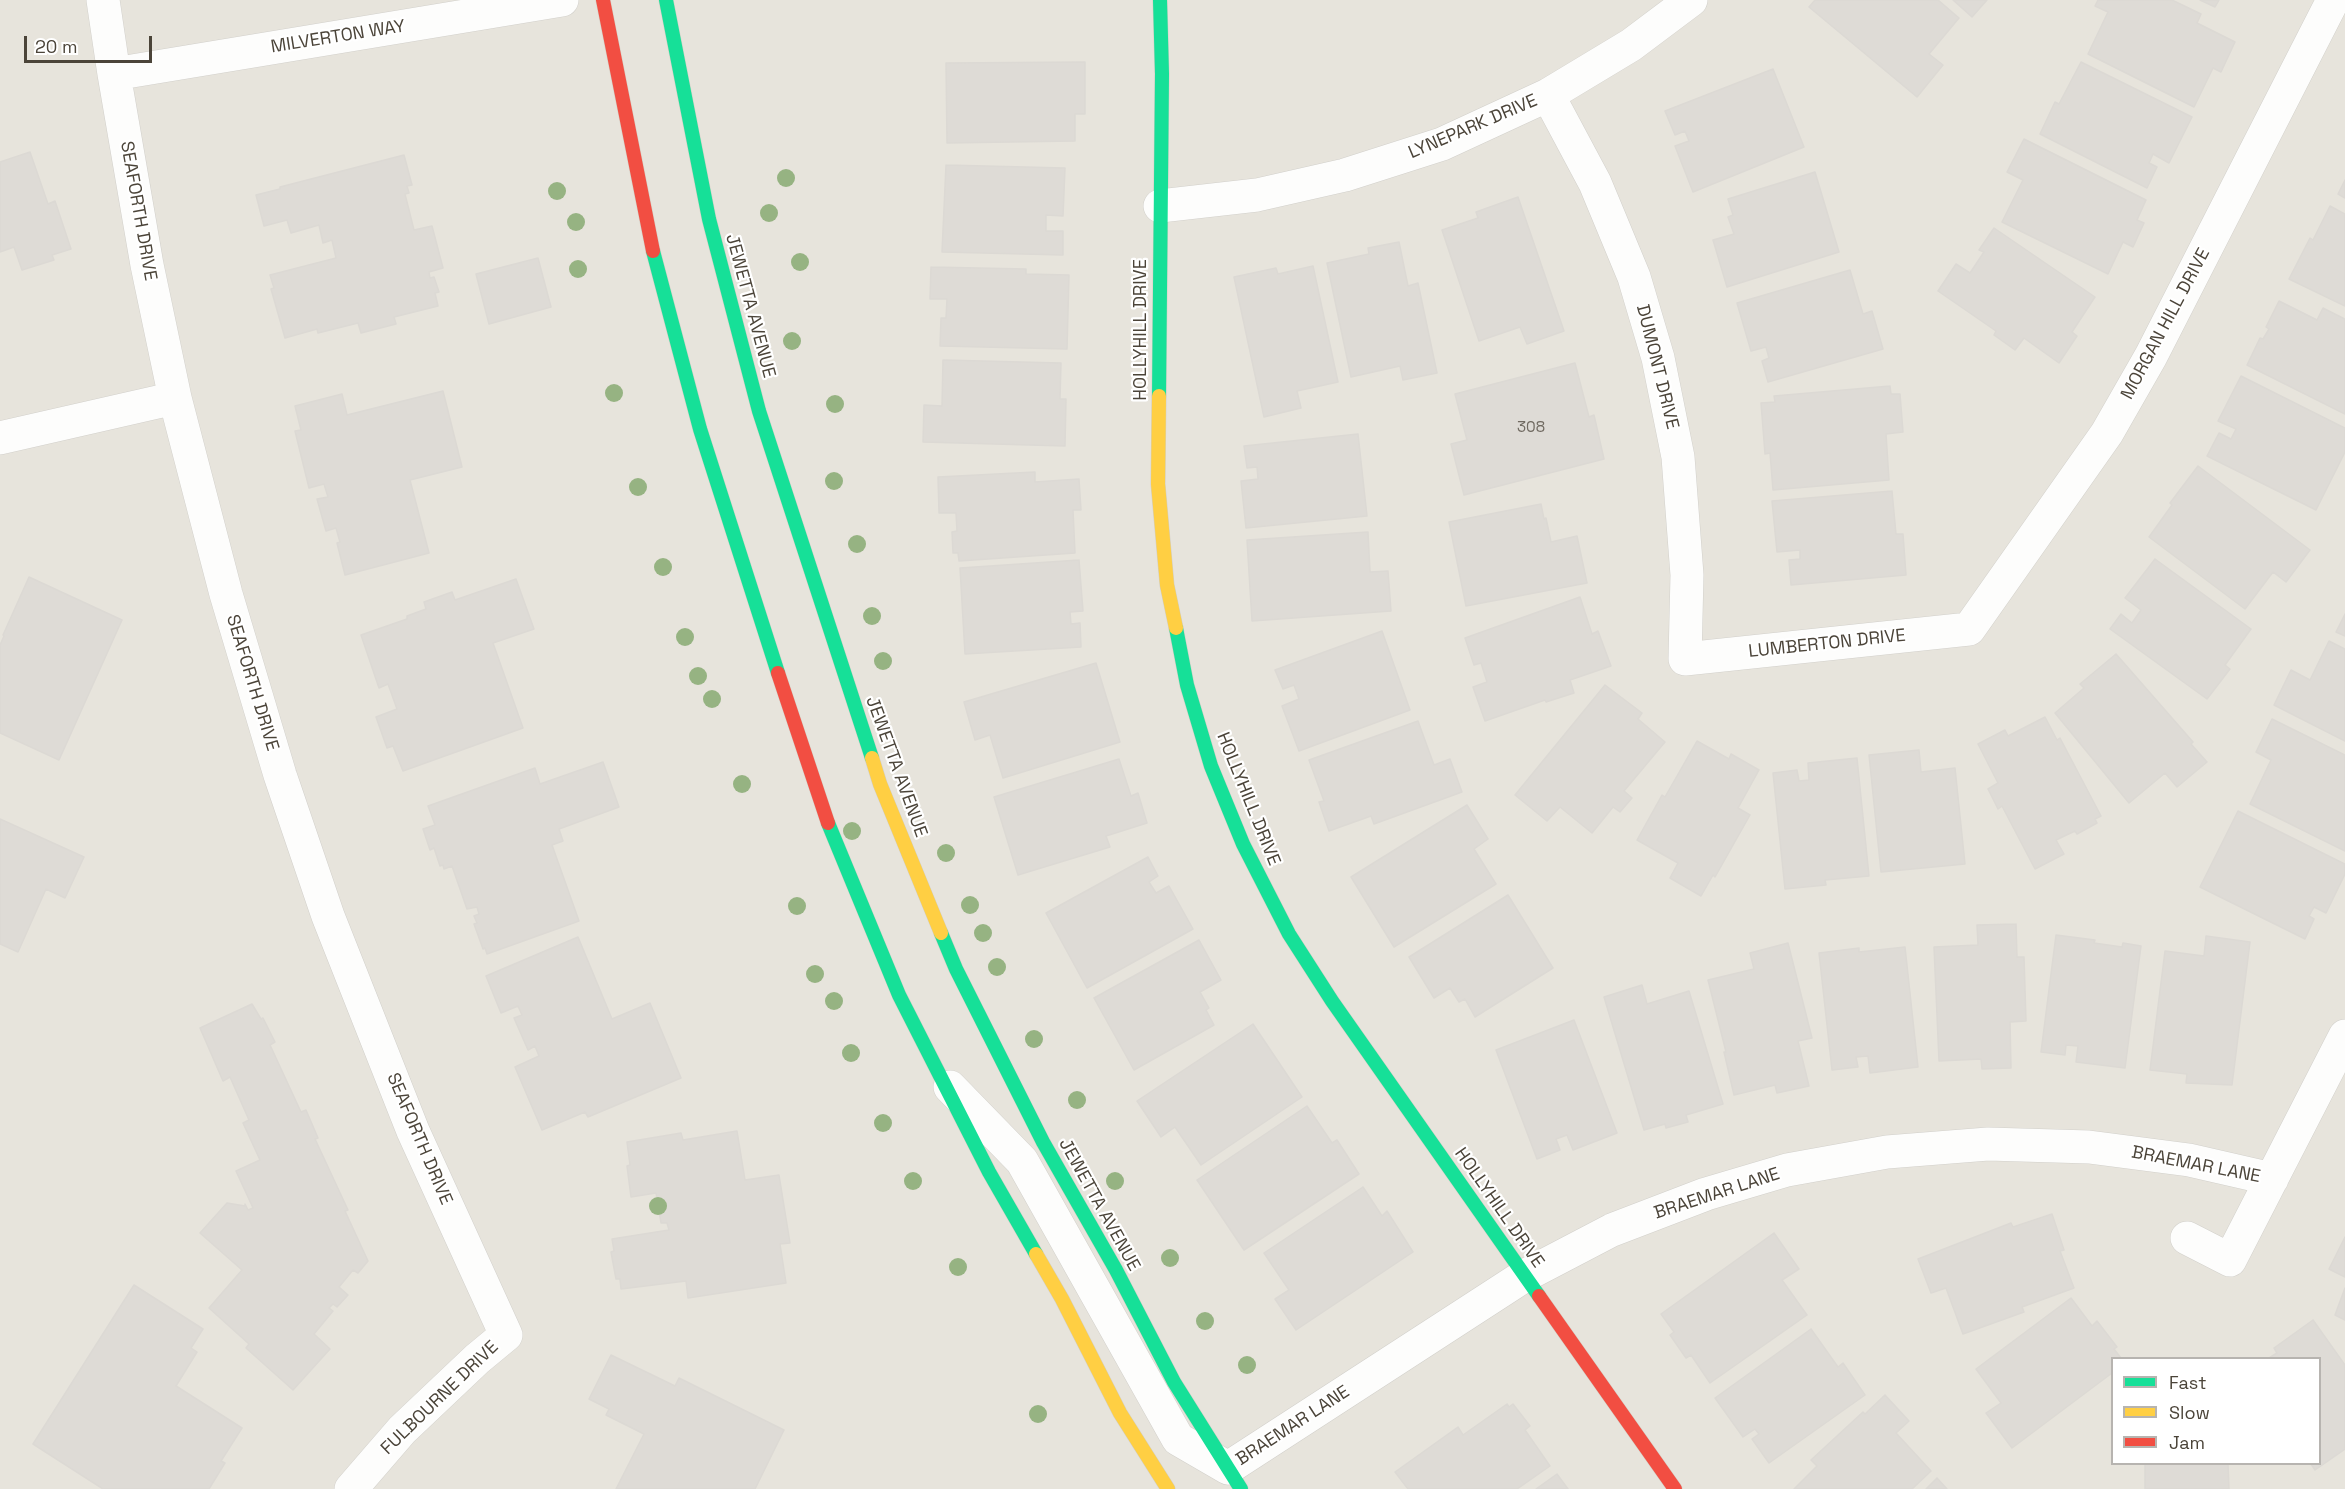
<!DOCTYPE html>
<style>
body{margin:0}
#map{position:relative;width:2345px;height:1489px;overflow:hidden;background:#f4f2ee;font-family:"Space Grotesk",sans-serif}
canvas{display:block}
.legend{position:absolute;left:2111px;top:1357px;width:210px;height:108px;box-sizing:border-box;background:#fff;border:2px solid #b7b4b0;margin:0;padding:8px 10px;list-style:none;font-size:18px;color:#4b4439}
.legend li{display:flex;align-items:center;gap:12px;height:30px}
.legend b{width:30px;border:2px solid #b7b4b0}
.scale{position:absolute;left:24px;top:36px;width:128px;height:27px;box-sizing:border-box;border:3px solid #4b4439;border-top:0;padding-left:8px;font-size:18px;line-height:21px;white-space:nowrap;color:#4b4439;-webkit-text-stroke:4px #fff;paint-order:stroke}
</style>
<div id="map">
<canvas width="2345" height="1489"></canvas>
<ul class="legend">
<li><b style="height:8px;background:#16e098"></b>Fast</li>
<li><b style="height:8px;background:#ffcf43"></b>Slow</li>
<li><b style="height:8px;background:#f24e42"></b>Jam</li>
</ul>
<div class="scale">20 m</div>
</div>
<script>
const context = document.querySelector('canvas').getContext('2d');
context.lineJoin = 'round';
function paint(path, color) {
  context.fillStyle = color;
  context.fill(path, 'evenodd');
}
function toPath(rows) {
  const path = new Path2D();
  for (const r of rows) {
    path.moveTo(r[0], r[1]);
    for (let i = 2; i < r.length; i += 2) path.lineTo(r[i], r[i + 1]);
  }
  return path;
}
function strokePath(path, color, width, dash) {
  context.strokeStyle = color;
  context.lineWidth = width;
  context.lineCap = dash ? 'butt' : 'round';
  context.setLineDash(dash || []);
  context.stroke(path);
}
function write(font, color, halo, rows, align = 'center') {
  context.font = font + ' "Space Grotesk",sans-serif';
  context.lineWidth = 4.5;
  context.setLineDash([]);
  context.textBaseline = 'middle';
  context.strokeStyle = halo;
  context.fillStyle = color;
  for (const [text, x, y, turn = 0] of rows) {
    context.save();
    context.translate(x, y);
    context.rotate((+turn || 0) * Math.PI / 180);
    context.textAlign = isNaN(turn) ? turn : align;
    if (halo) context.strokeText(text, 0, 0);
    context.fillText(text, 0, 0);
    context.restore();
  }
}
paint(toPath([
 [0,0,2345,0,2345,1489,0,1489],
 [2112,1358,2320,1358,2320,1464,2112,1464]
]), '#e7e4dc');
const building = toPath([
 [1815,0,1938,0,1959,18,1929,54,1943,65,1917,97,1809,7,1815,0],
 [1953,0,1987,0,1972,17,1953,0],
 [2098,0,2172,0,2201,14,2197,23,2235,42,2221,72,2213,68,2194,107,2088,54,2108,12,2095,6,2098,0],
 [2200,0,2219,0,2215,7,2200,0],
 [1085,62,1085,114,1075,114,1075,141,947,143,946,63,1085,62],
 [2081,62,2192,117,2169,163,2153,154,2149,163,2157,167,2147,188,2040,134,2055,102,2059,104,2081,62],
 [1773,69,1804,147,1693,192,1675,146,1689,141,1685,131,1675,135,1665,111,1773,69],
 [2024,139,2146,200,2137,220,2144,223,2133,247,2123,242,2108,274,2002,222,2023,180,2007,172,2024,139],
 [30,152,48,204,55,201,71,249,52,255,54,260,22,270,14,247,0,252,0,162,30,152],
 [404,155,412,185,407,186,409,193,405,194,414,230,432,226,443,268,429,272,430,278,434,277,439,292,435,293,438,306,394,317,396,324,361,333,358,323,318,333,317,329,285,338,271,289,274,288,270,275,336,258,332,240,323,243,319,225,291,233,287,220,264,226,256,195,280,189,280,187,404,155],
 [946,165,1065,168,1063,216,1046,215,1046,231,1063,231,1063,255,942,252,946,165],
 [1815,172,1839,252,1727,287,1713,240,1734,234,1728,217,1733,215,1728,199,1815,172],
 [2345,180,2345,198,2338,194,2345,180],
 [1518,197,1564,331,1527,344,1520,327,1479,341,1442,230,1478,218,1476,212,1518,197],
 [2330,206,2345,214,2345,306,2289,279,2310,238,2313,240,2330,206],
 [1994,228,2095,297,2072,332,2077,336,2059,363,2024,338,2015,350,1994,335,1996,331,1938,291,1956,264,1970,273,1984,252,1979,250,1994,228],
 [1399,242,1408,286,1418,283,1437,373,1403,380,1400,366,1351,377,1327,263,1369,254,1368,248,1399,242],
 [538,258,551,307,489,324,476,274,538,258],
 [1313,266,1338,382,1297,391,1301,408,1264,417,1234,277,1276,268,1278,274,1313,266],
 [931,267,1026,269,1026,274,1069,275,1067,349,940,346,941,318,946,318,947,299,930,299,931,267],
 [1850,270,1863,314,1872,311,1883,349,1768,382,1762,361,1769,358,1766,347,1751,351,1737,303,1850,270],
 [2279,301,2317,320,2323,308,2345,319,2345,414,2247,365,2260,338,2263,339,2269,329,2266,327,2279,301],
 [943,360,1061,363,1060,399,1066,399,1065,446,923,442,924,405,942,406,943,360],
 [1575,363,1589,417,1594,415,1604,459,1464,495,1451,444,1467,440,1455,394,1575,363],
 [2241,376,2345,428,2345,452,2316,510,2207,456,2219,433,2231,439,2236,429,2218,421,2241,376],
 [1890,386,1891,394,1900,394,1903,432,1886,434,1889,480,1773,490,1770,453,1765,454,1761,403,1775,402,1774,396,1890,386],
 [443,391,462,467,410,480,429,553,345,575,337,543,340,542,336,528,326,531,317,499,328,497,324,484,309,488,295,431,301,430,295,406,342,394,347,415,443,391],
 [1358,434,1367,516,1246,528,1241,481,1258,479,1257,467,1247,468,1244,446,1358,434],
 [2198,466,2310,550,2286,582,2273,572,2245,609,2149,537,2172,505,2170,503,2198,466],
 [1035,472,1035,482,1079,479,1081,510,1073,510,1075,553,959,561,958,553,953,553,952,532,957,531,956,513,939,513,938,477,1035,472],
 [1892,491,1896,534,1903,534,1906,575,1791,585,1789,560,1800,559,1800,550,1777,552,1772,501,1892,491],
 [1541,504,1544,519,1546,518,1551,542,1577,536,1587,583,1466,606,1449,522,1541,504],
 [1368,532,1370,572,1388,571,1391,611,1252,621,1247,540,1368,532],
 [2155,559,2251,629,2225,665,2230,669,2207,699,2110,629,2121,614,2132,623,2141,610,2125,598,2155,559],
 [1079,560,1083,611,1070,612,1071,624,1080,623,1081,647,965,654,960,568,1079,560],
 [29,577,122,620,59,760,0,733,0,645,4,636,3,635,29,577],
 [516,579,534,629,493,643,523,728,403,771,393,746,387,748,376,717,397,709,388,684,379,688,361,635,407,619,407,616,426,609,424,602,452,592,455,600,516,579],
 [1580,597,1592,634,1598,631,1611,666,1570,680,1574,693,1546,702,1545,700,1485,721,1473,687,1487,682,1481,663,1474,665,1465,638,1580,597],
 [2345,614,2345,636,2336,632,2345,614],
 [1382,631,1410,710,1299,751,1282,706,1299,699,1294,685,1283,689,1275,670,1382,631],
 [2329,641,2345,649,2345,741,2274,705,2291,670,2310,680,2329,641],
 [2116,654,2193,742,2191,744,2207,762,2177,787,2165,773,2129,803,2055,713,2084,688,2080,684,2116,654],
 [1096,663,1120,742,1003,778,990,735,975,740,964,702,1096,663],
 [1605,685,1642,713,1638,719,1665,742,1624,791,1632,798,1620,812,1613,807,1592,833,1560,807,1547,821,1515,795,1605,685],
 [2045,717,2057,740,2060,738,2101,816,2095,819,2097,823,2077,834,2075,831,2056,840,2064,854,2035,869,2002,806,1998,809,1988,789,1998,783,1978,744,2005,730,2008,736,2045,717],
 [2272,719,2345,755,2345,851,2250,804,2271,760,2256,752,2272,719],
 [1418,721,1434,765,1450,759,1462,792,1374,824,1371,816,1329,831,1319,802,1324,801,1309,760,1418,721],
 [1697,741,1729,759,1731,754,1759,770,1738,808,1750,815,1715,877,1713,875,1701,896,1670,878,1678,863,1637,840,1662,795,1665,797,1697,741],
 [1919,750,1921,772,1955,768,1965,864,1881,872,1869,755,1919,750],
 [1857,758,1869,876,1825,880,1826,885,1785,889,1773,773,1797,770,1799,781,1809,780,1808,763,1857,758],
 [1119,759,1131,796,1138,793,1147,823,1106,836,1110,847,1018,875,994,797,1119,759],
 [603,762,619,807,559,829,563,841,552,845,579,921,487,954,485,948,483,949,474,924,477,923,474,916,479,914,477,907,467,909,452,866,444,869,443,865,440,866,434,848,430,850,423,829,435,825,428,806,535,768,540,784,603,762],
 [1467,805,1488,839,1474,849,1496,884,1394,947,1351,877,1467,805],
 [2238,811,2345,864,2345,874,2326,913,2314,907,2309,916,2314,919,2305,939,2200,887,2238,811],
 [0,819,84,857,65,898,46,889,18,952,0,944,0,819],
 [1148,857,1158,876,1149,882,1156,893,1169,886,1193,929,1087,988,1046,913,1148,857],
 [1508,895,1553,968,1475,1017,1465,999,1459,1002,1450,988,1434,998,1409,957,1508,895],
 [2016,924,2017,957,2024,957,2026,1021,2010,1022,2011,1068,1982,1069,1981,1059,1939,1061,1934,947,1978,945,1977,925,2016,924],
 [2056,935,2095,940,2094,943,2122,947,2123,943,2141,946,2125,1068,2076,1062,2078,1046,2066,1045,2065,1055,2041,1052,2056,935],
 [2206,936,2250,942,2232,1085,2186,1083,2187,1074,2150,1070,2165,951,2204,956,2206,936],
 [578,937,612,1019,650,1003,681,1078,588,1117,585,1112,542,1130,515,1067,539,1056,535,1046,528,1050,514,1018,522,1015,518,1006,501,1013,486,976,578,937],
 [1199,940,1221,980,1200,992,1209,1008,1206,1010,1214,1025,1134,1070,1094,998,1199,940],
 [1788,943,1812,1038,1798,1041,1809,1086,1777,1093,1775,1085,1734,1095,1724,1052,1726,1052,1708,980,1754,969,1750,953,1788,943],
 [1905,947,1918,1067,1870,1073,1868,1056,1856,1057,1858,1067,1832,1070,1819,953,1859,948,1859,952,1905,947],
 [1642,985,1647,1004,1689,991,1723,1104,1686,1115,1688,1122,1666,1128,1665,1124,1644,1130,1604,997,1642,985],
 [252,1004,261,1019,263,1018,275,1042,270,1045,301,1112,306,1110,318,1138,315,1139,348,1210,345,1211,368,1261,358,1273,353,1270,339,1287,348,1295,337,1307,333,1304,329,1308,333,1311,314,1334,330,1349,293,1390,246,1348,249,1344,209,1308,242,1270,200,1233,227,1203,245,1206,245,1204,248,1210,253,1208,236,1171,260,1160,243,1123,249,1120,230,1077,223,1081,200,1028,252,1004],
 [1574,1020,1617,1133,1573,1150,1567,1135,1556,1139,1560,1150,1537,1159,1496,1050,1574,1020],
 [1253,1024,1302,1097,1201,1165,1175,1127,1161,1137,1137,1101,1253,1024],
 [1307,1106,1332,1143,1337,1140,1359,1174,1244,1250,1197,1180,1307,1106],
 [737,1131,745,1180,779,1175,790,1243,780,1244,786,1283,688,1298,686,1281,621,1289,620,1279,616,1279,611,1252,614,1251,612,1239,669,1230,667,1223,661,1223,656,1193,631,1197,627,1166,630,1165,627,1142,681,1133,683,1140,737,1131],
 [1363,1187,1382,1216,1387,1211,1413,1252,1296,1330,1275,1299,1289,1290,1264,1253,1363,1187],
 [2052,1214,2064,1250,2060,1251,2074,1288,2022,1307,2024,1312,1963,1334,1946,1288,1931,1293,1918,1259,2011,1223,2013,1227,2052,1214],
 [1774,1233,1799,1269,1782,1280,1807,1315,1710,1383,1691,1355,1686,1358,1670,1335,1674,1332,1661,1314,1774,1233],
 [2345,1237,2345,1277,2329,1269,2345,1237],
 [134,1285,203,1329,191,1348,197,1352,176,1386,242,1428,221,1461,225,1463,209,1489,103,1489,33,1444,134,1285],
 [2345,1288,2345,1320,2335,1315,2345,1288],
 [2071,1298,2092,1326,2097,1321,2117,1347,2114,1349,2121,1358,2112,1358,2112,1373,2012,1448,1986,1413,2001,1403,1976,1369,2071,1298],
 [2313,1320,2345,1365,2345,1449,2315,1470,2311,1464,2320,1464,2320,1358,2269,1358,2277,1353,2274,1348,2313,1320],
 [1811,1329,1838,1367,1843,1363,1865,1395,1769,1463,1752,1439,1759,1434,1755,1429,1743,1437,1715,1398,1811,1329],
 [611,1355,675,1386,679,1378,784,1430,755,1489,616,1489,644,1434,606,1415,609,1409,589,1399,611,1355],
 [1885,1395,1909,1421,1896,1433,1931,1471,1912,1489,1794,1489,1817,1466,1811,1460,1863,1412,1865,1414,1885,1395],
 [1507,1404,1509,1407,1513,1404,1530,1426,1525,1430,1550,1466,1517,1489,1408,1489,1395,1472,1458,1427,1463,1435,1507,1404],
 [2145,1464,2228,1464,2229,1489,2145,1489,2145,1464],
 [1557,1474,1568,1489,1536,1489,1557,1474],
 [1937,1478,1947,1489,1926,1489,1937,1478]
]);
paint(building, '#dedbd6');
strokePath(building, '#dcd9d4', 1.5);
const street = toPath([
 [103,0,114,74,147,265,175,398,226,594,280,775,328,916,413,1131,506,1335,477,1359,402,1430,351,1489],
 [114,74,562,0],
 [1548,95,1595,183,1634,277,1658,358,1678,457,1687,575,1685,659,1969,629,2107,433,2151,356,2333,0],
 [1160,206,1257,195,1345,175,1442,144,1548,95,1631,45,1691,0],
 [0,438,175,398],
 [950,1087,1022,1161,1178,1439,1228,1468,1524,1276,1612,1230,1706,1194,1787,1170,1887,1152,1988,1144,2089,1147,2189,1160,2272,1179],
 [2187,1238,2230,1260,2345,1036]
]);
const fast = toPath([
 [666,0,709,219,759,411,872,758],
 [653,251,700,429,778,673],
 [1159,396,1162,74,1160,0],
 [1176,628,1187,685,1211,766,1243,844,1289,934,1332,1001,1539,1296],
 [828,823,899,995,989,1172,1036,1254],
 [941,933,956,969,1043,1142,1116,1270,1174,1382,1241,1489]
]);
const slow = toPath([
 [1159,396,1158,484,1167,585,1176,628],
 [872,758,880,784,941,933],
 [1036,1254,1062,1299,1120,1413,1168,1489]
]);
const jam = toPath([
 [603,0,653,251],
 [778,673,828,823],
 [1539,1296,1675,1489]
]);
strokePath(street, '#d2d0cb', 34);
strokePath(fast, '#d3cfc5', 15);
strokePath(slow, '#d3cfc5', 15);
strokePath(jam, '#d3cfc5', 15);
strokePath(street, '#fdfdfc', 33);
strokePath(fast, '#16e098', 14);
strokePath(slow, '#ffcf43', 14);
strokePath(jam, '#f24e42', 14);
context.fillStyle = '#96b382';
for (const [x, y] of [
 [786,178],
 [557,191],
 [769,213],
 [576,222],
 [800,262],
 [578,269],
 [792,341],
 [614,393],
 [835,404],
 [834,481],
 [638,487],
 [857,544],
 [663,567],
 [872,616],
 [685,637],
 [883,661],
 [698,676],
 [712,699],
 [742,784],
 [852,831],
 [946,853],
 [970,905],
 [797,906],
 [983,933],
 [997,967],
 [815,974],
 [834,1001],
 [1034,1039],
 [851,1053],
 [1077,1100],
 [883,1123],
 [913,1181],
 [1115,1181],
 [658,1206],
 [1170,1258],
 [958,1267],
 [1205,1321],
 [1247,1365],
 [1038,1414]
]) {
  context.beginPath();
  context.arc(x, y, 9, 0, 2 * Math.PI);
  context.fill();
}
write('15px', '#706a61', null, [
 ["308",1531,428]
]);
write('18px', '#4b4439', '#fff', [
 ["MILVERTON WAY",338,37,-9],
 ["LYNEPARK DRIVE",1473,127,-23],
 ["SEAFORTH DRIVE",138,211,80],
 ["JEWETTA AVENUE",750,306,75],
 ["MORGAN HILL DRIVE",2166,324,-62],
 ["HOLLYHILL DRIVE",1141,330,-90],
 ["DUMONT DRIVE",1657,367,76],
 ["LUMBERTON DRIVE",1827,644,-6],
 ["SEAFORTH DRIVE",252,683,73],
 ["JEWETTA AVENUE",896,767,70],
 ["HOLLYHILL DRIVE",1248,799,68],
 ["SEAFORTH DRIVE",419,1139,67],
 ["BRAEMAR LANE",2196,1165,11],
 ["BRAEMAR LANE",1717,1194,-18],
 ["JEWETTA AVENUE",1099,1205,61],
 ["HOLLYHILL DRIVE",1499,1208,55],
 ["FULBOURNE DRIVE",440,1398,-44],
 ["BRAEMAR LANE",1293,1426,-33]
]);
</script>
